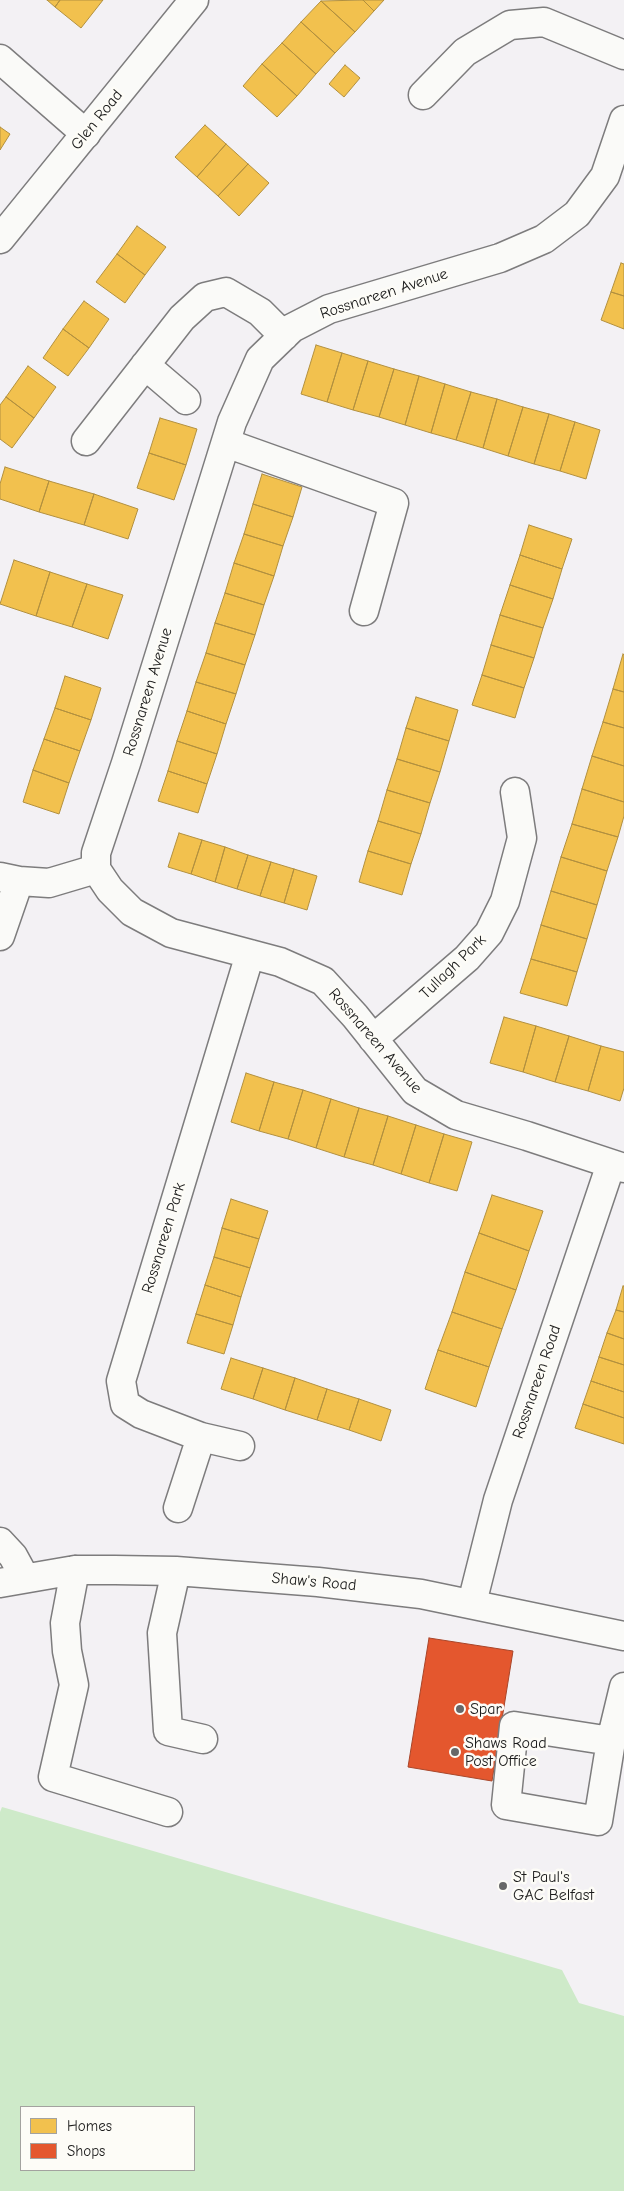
<!DOCTYPE html>
<style>
body{margin:0}
#map{position:relative;width:624px;height:2191px;overflow:hidden;background:#f3f1f4;font-family:"Comic Neue",sans-serif}
canvas{display:block}
.legend{position:absolute;left:20px;top:2106px;width:175px;height:65px;box-sizing:border-box;background:#fdfcf7;border:1px solid #a3a29f;margin:0;padding:6px 9px;list-style:none;font-size:15px;color:#1c1c1c}
.legend li{display:flex;align-items:center;gap:10px;height:25px}
.legend b{width:25px;border:1px solid #a3a29f}
</style>
<div id="map">
<canvas width="624" height="2191"></canvas>
<ul class="legend">
<li><b style="height:14px;background:#f2c14e"></b>Homes</li>
<li><b style="height:14px;background:#e4572e"></b>Shops</li>
</ul>
</div>
<script>
const context = document.querySelector('canvas').getContext('2d');
context.lineJoin = 'round';
function paint(path, color) {
  context.fillStyle = color;
  context.fill(path, 'evenodd');
}
function toPath(rows) {
  const path = new Path2D();
  for (const r of rows) {
    path.moveTo(r[0], r[1]);
    for (let i = 2; i < r.length; i += 2) path.lineTo(r[i], r[i + 1]);
  }
  return path;
}
function strokePath(path, color, width, dash) {
  context.strokeStyle = color;
  context.lineWidth = width;
  context.lineCap = dash ? 'butt' : 'round';
  context.setLineDash(dash || []);
  context.stroke(path);
}
function write(font, color, halo, rows, align = 'center') {
  context.font = font + ' "Comic Neue",sans-serif';
  context.lineWidth = 5;
  context.setLineDash([]);
  context.textBaseline = 'middle';
  context.strokeStyle = halo;
  context.fillStyle = color;
  for (const [text, x, y, turn = 0] of rows) {
    context.save();
    context.translate(x, y);
    context.rotate((+turn || 0) * Math.PI / 180);
    context.textAlign = isNaN(turn) ? turn : align;
    if (halo) context.strokeText(text, 0, 0);
    context.fillText(text, 0, 0);
    context.restore();
  }
}
paint(toPath([
 [2,1807,562,1970,579,2003,624,2016,624,2191,0,2191,0,1812],
 [194,2107,194,2170,21,2170,21,2107]
]), '#ceeac9');
const homes = toPath([
 [47,0,60,0,55,7,47,0],
 [60,0,103,0,81,28,55,7,60,0],
 [363,0,384,0,374,11,363,0],
 [363,0,374,11,355,32,321,1,363,0],
 [321,1,355,32,335,53,301,22,321,1],
 [301,22,335,53,316,74,282,43,301,22],
 [282,43,316,74,297,96,262,64,282,43],
 [262,64,297,96,277,117,243,86,262,64],
 [345,65,360,78,344,97,329,84,345,65],
 [205,125,226,144,197,177,175,157,205,125],
 [0,127,10,134,0,150,0,127],
 [226,144,248,164,218,196,197,177,226,144],
 [248,164,269,183,239,216,218,196,248,164],
 [137,226,166,247,145,275,117,254,137,226],
 [117,254,145,275,125,303,96,282,117,254],
 [621,263,624,264,624,296,611,292,621,263],
 [611,292,624,296,624,329,601,320,611,292],
 [84,301,109,319,89,348,63,329,84,301],
 [63,329,89,348,68,376,43,358,63,329],
 [316,345,342,353,327,402,301,394,316,345],
 [342,353,368,361,353,410,327,402,342,353],
 [368,361,394,369,379,417,353,410,368,361],
 [28,366,56,387,34,418,6,397,28,366],
 [394,369,419,376,405,425,379,417,394,369],
 [419,376,445,384,431,433,405,425,419,376],
 [445,384,471,392,456,440,431,433,445,384],
 [471,392,497,399,483,448,456,440,471,392],
 [6,397,34,418,12,448,0,439,0,405,6,397],
 [497,399,523,407,508,456,483,448,497,399],
 [523,407,549,414,534,464,508,456,523,407],
 [549,414,575,422,560,471,534,464,549,414],
 [160,418,197,429,186,465,149,453,160,418],
 [575,422,600,430,586,479,560,471,575,422],
 [149,453,186,465,174,500,137,488,149,453],
 [5,467,49,481,39,512,0,499,0,484,5,467],
 [262,474,302,487,293,517,253,504,262,474],
 [49,481,94,494,84,525,39,512,49,481],
 [94,494,138,509,128,539,84,525,94,494],
 [253,504,293,517,283,546,244,534,253,504],
 [529,525,572,539,562,569,520,555,529,525],
 [244,534,283,546,274,576,234,563,244,534],
 [520,555,562,569,553,599,510,585,520,555],
 [14,560,50,572,36,616,0,604,14,560],
 [234,563,274,576,264,605,225,593,234,563],
 [50,572,87,584,72,627,36,616,50,572],
 [87,584,123,595,108,639,72,627,87,584],
 [510,585,553,599,543,628,500,615,510,585],
 [225,593,264,605,255,635,215,623,225,593],
 [500,615,543,628,534,658,491,645,500,615],
 [215,623,255,635,245,665,206,653,215,623],
 [491,645,534,658,524,688,482,675,491,645],
 [206,653,245,665,236,694,196,682,206,653],
 [623,654,624,655,624,692,613,689,623,654],
 [482,675,524,688,515,718,472,705,482,675],
 [65,676,101,688,91,720,55,708,65,676],
 [196,682,236,694,226,724,187,711,196,682],
 [613,689,624,692,624,728,603,722,613,689],
 [416,697,458,710,449,741,406,728,416,697],
 [55,708,91,720,80,751,44,739,55,708],
 [187,711,226,724,217,754,177,741,187,711],
 [603,722,624,728,624,766,592,756,603,722],
 [406,728,449,741,440,772,397,759,406,728],
 [44,739,80,751,69,783,33,770,44,739],
 [177,741,217,754,207,784,168,771,177,741],
 [592,756,624,766,624,802,582,789,592,756],
 [397,759,440,772,430,803,387,790,397,759],
 [33,770,69,783,59,814,23,802,33,770],
 [168,771,207,784,198,813,158,801,168,771],
 [582,789,624,802,624,816,618,837,572,824,582,789],
 [387,790,430,803,421,834,378,821,387,790],
 [378,821,421,834,411,864,368,851,378,821],
 [572,824,618,837,607,871,561,857,572,824],
 [179,833,202,840,191,874,168,867,179,833],
 [202,840,225,847,215,882,191,874,202,840],
 [225,847,248,855,237,889,215,882,225,847],
 [368,851,411,864,402,895,359,882,368,851],
 [248,855,271,862,260,896,237,889,248,855],
 [561,857,607,871,597,905,551,891,561,857],
 [271,862,294,869,284,903,260,896,271,862],
 [294,869,317,876,307,910,284,903,294,869],
 [551,891,597,905,587,939,541,925,551,891],
 [541,925,587,939,577,972,531,959,541,925],
 [531,959,577,972,567,1006,520,993,531,959],
 [504,1017,536,1026,523,1072,490,1063,504,1017],
 [536,1026,569,1036,555,1082,523,1072,536,1026],
 [569,1036,601,1046,588,1091,555,1082,569,1036],
 [601,1046,624,1052,624,1088,620,1101,588,1091,601,1046],
 [246,1073,274,1082,259,1131,231,1122,246,1073],
 [274,1082,303,1090,288,1139,259,1131,274,1082],
 [303,1090,331,1099,316,1148,288,1139,303,1090],
 [331,1099,359,1108,344,1157,316,1148,331,1099],
 [359,1108,388,1116,373,1165,344,1157,359,1108],
 [388,1116,416,1125,401,1174,373,1165,388,1116],
 [416,1125,444,1134,429,1183,401,1174,416,1125],
 [444,1134,472,1142,457,1191,429,1183,444,1134],
 [492,1195,543,1211,529,1251,479,1233,492,1195],
 [231,1199,268,1211,259,1239,222,1228,231,1199],
 [222,1228,259,1239,250,1268,214,1257,222,1228],
 [479,1233,529,1251,516,1290,465,1272,479,1233],
 [214,1257,250,1268,241,1297,205,1285,214,1257],
 [465,1272,516,1290,502,1329,452,1312,465,1272],
 [205,1285,241,1297,233,1325,196,1314,205,1285],
 [623,1286,624,1286,624,1312,616,1310,623,1286],
 [616,1310,624,1312,624,1339,607,1333,616,1310],
 [452,1312,502,1329,489,1367,438,1350,452,1312],
 [196,1314,233,1325,224,1354,187,1343,196,1314],
 [607,1333,624,1339,624,1365,599,1357,607,1333],
 [438,1350,489,1367,476,1407,425,1389,438,1350],
 [599,1357,624,1365,624,1392,591,1381,599,1357],
 [231,1358,263,1368,253,1399,221,1389,231,1358],
 [263,1368,295,1378,285,1410,253,1399,263,1368],
 [295,1378,327,1389,317,1420,285,1410,295,1378],
 [591,1381,624,1392,624,1418,583,1404,591,1381],
 [327,1389,359,1399,349,1430,317,1420,327,1389],
 [359,1399,391,1410,381,1441,349,1430,359,1399],
 [583,1404,624,1418,624,1444,575,1428,583,1404]
]);
paint(homes, '#f2c14e');
strokePath(homes, '#b2903f', 1);
const shops = toPath([
 [429,1638,513,1651,492,1781,408,1767,429,1638]
]);
paint(shops, '#e4572e');
strokePath(shops, '#a84529', 1);
const minor = toPath([
 [0,59,86,134],
 [423,95,465,52,510,25,544,22,624,55],
 [624,120,605,176,577,214,544,239,500,258,329,309,292,328,260,359,232,422,126,763,96,853,96,869,110,890,132,912,171,933,280,962,323,981,355,1016,415,1091,456,1115,527,1136,624,1168],
 [145,365,186,400],
 [86,441,182,318,205,297,226,292,260,312,284,336],
 [226,443,394,503,364,611],
 [0,877,19,881,49,883,96,869],
 [0,936,19,881],
 [373,1039,467,958,489,933,505,901,522,838,515,792],
 [240,1446,201,1437,141,1414,125,1404,121,1381,250,954],
 [178,1508,201,1437],
 [0,1542,13,1556,25,1578],
 [75,1570,65,1623,67,1651,74,1685,53,1777,168,1812],
 [176,1571,162,1633,168,1731,203,1739],
 [0,1583,75,1570,115,1570,176,1571,318,1582,421,1594,624,1636],
 [472,1603,498,1500,611,1164],
 [611,1741,514,1726,506,1805,598,1821,611,1741,624,1687]
]);
const major = toPath([
 [0,239,194,0]
]);
strokePath(minor, '#7d7c7d', 31);
strokePath(major, '#7d7c7d', 31);
strokePath(minor, '#fafaf8', 28);
strokePath(major, '#fafaf8', 28);
for (const [x, y, r, color] of [
 [460,1709,5,"#676768"],
 [455,1752,5,"#676768"],
 [503,1886,5,"#676768"]
]) {
  const dot = new Path2D();
  dot.arc(x, y, r, 0, 2 * Math.PI);
  context.fillStyle = color;
  context.fill(dot);
  strokePath(dot, '#fdfcf7', 2);
}
write('16px', '#1c1c1c', '#fdfcf7', [
 ["Glen Road",97,120,-51],
 ["Rossnareen Avenue",384,294,-18],
 ["Rossnareen Avenue",148,692,-73],
 ["Tullagh Park",453,967,-44],
 ["Rossnareen Avenue",375,1041,49],
 ["Rossnareen Park",164,1238,-73],
 ["Rossnareen Road",537,1382,-71],
 ["Shaw's Road",314,1582,5]
]);
write('16px', '#1c1c1c', '#fdfcf7', [
 ["Spar",470,1709],
 ["Shaws Road",465,1743],
 ["Post Office",465,1761],
 ["St Paul's",513,1877],
 ["GAC Belfast",513,1895]
], 'left');
</script>
